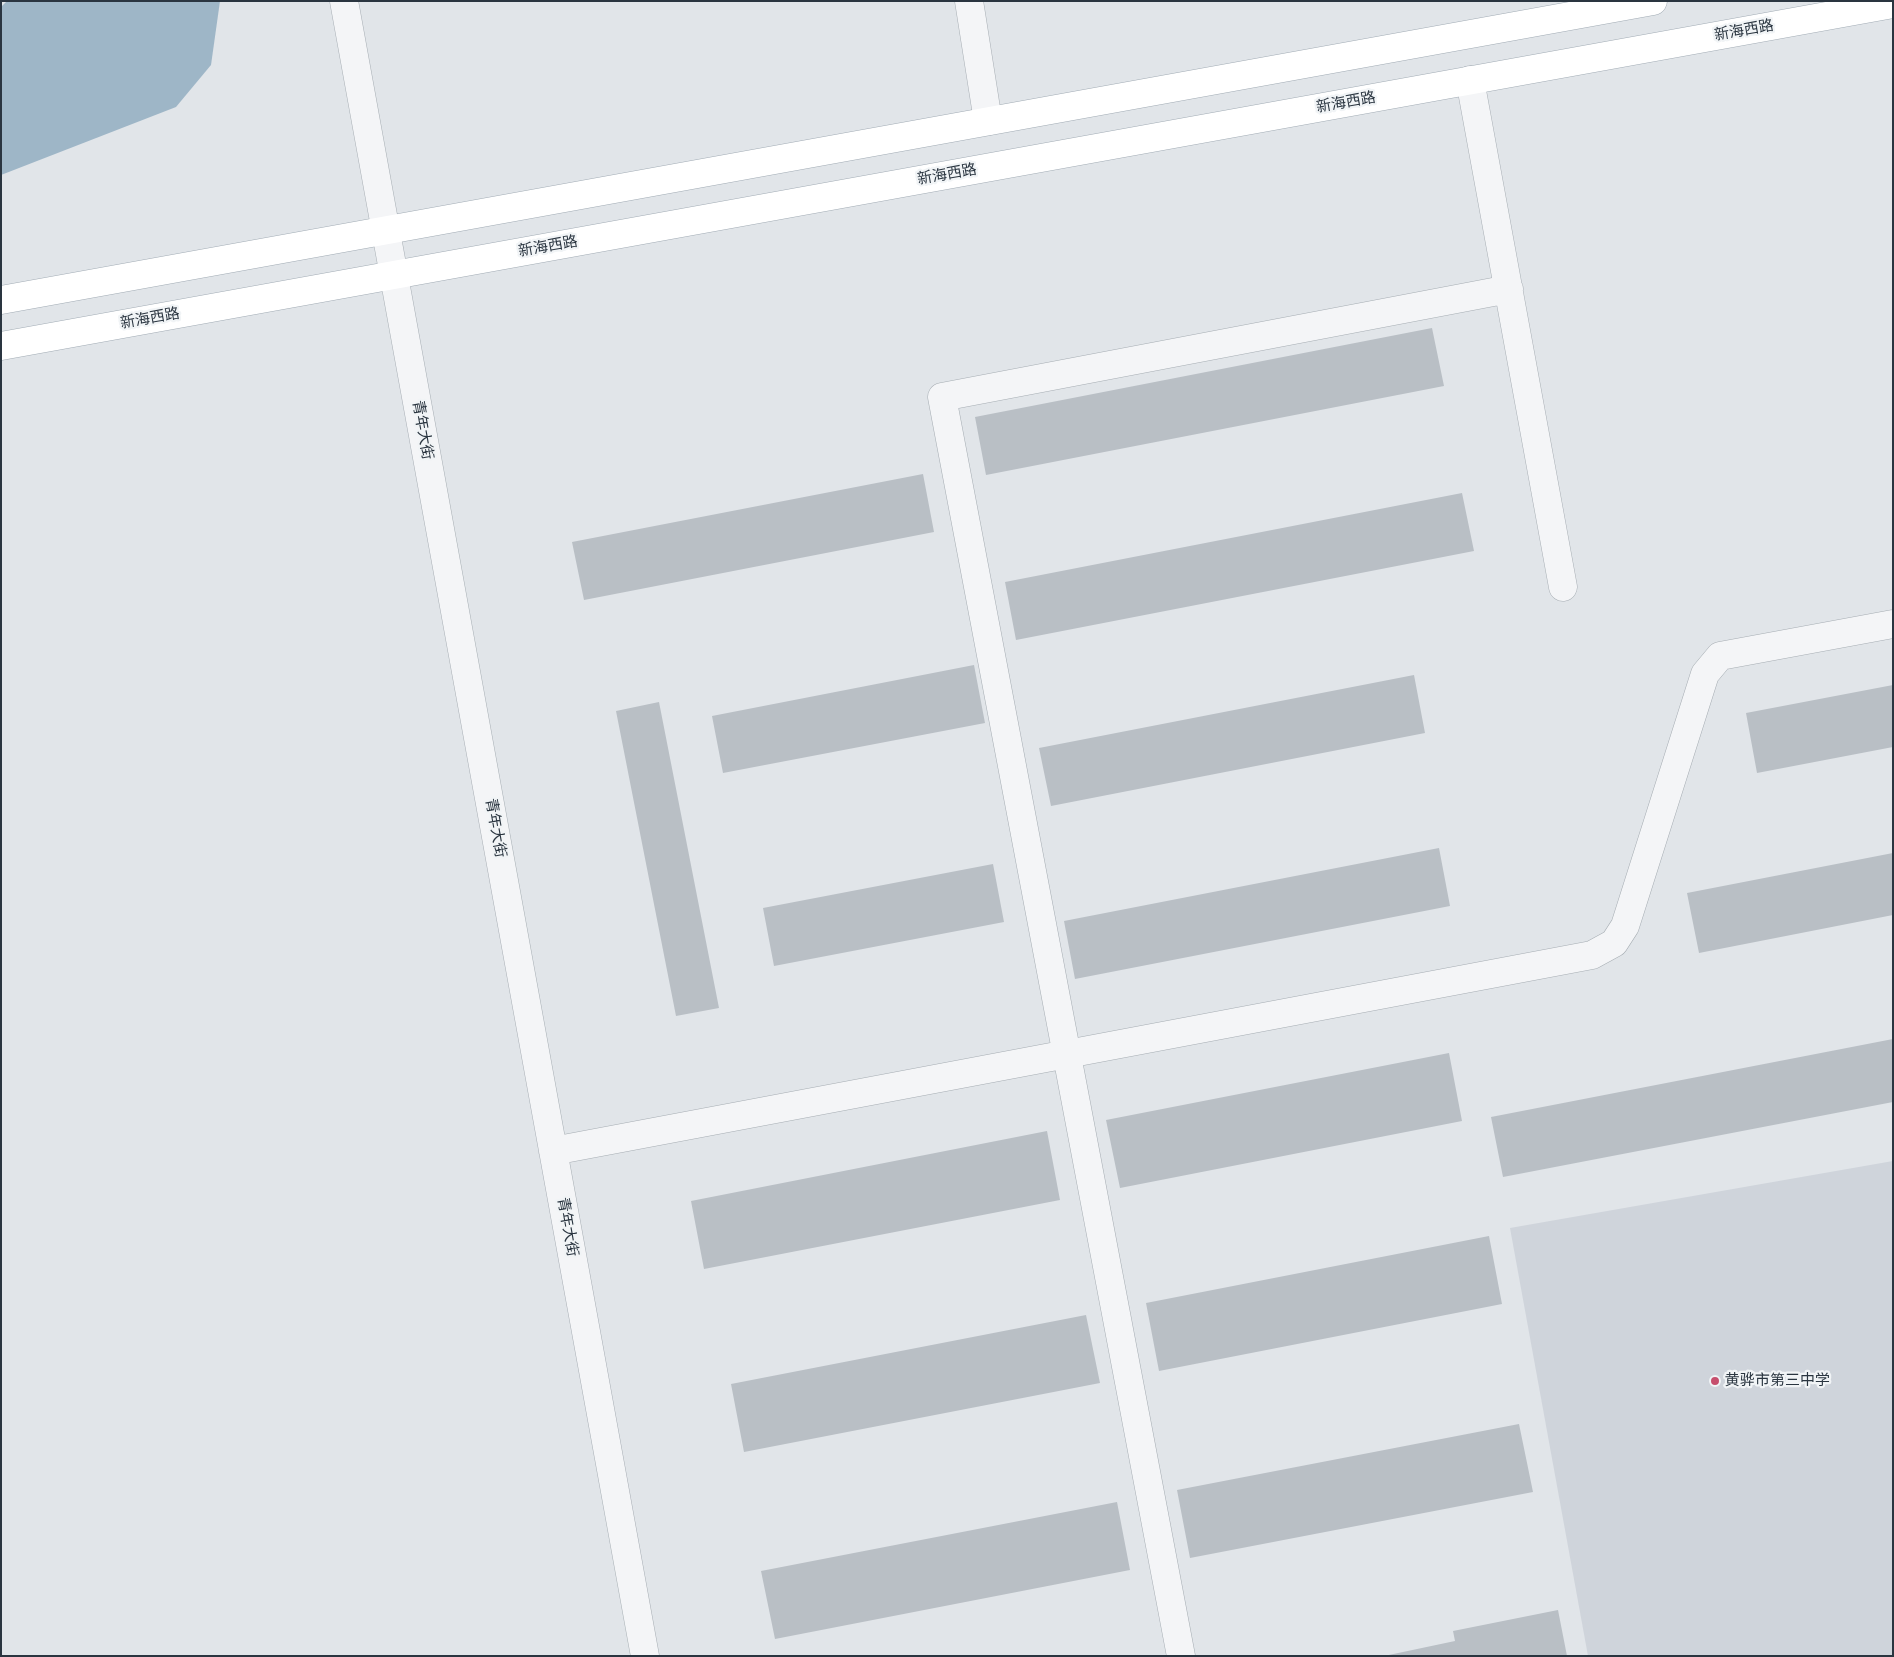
<!DOCTYPE html>
<meta charset="utf-8">
<style>
body{margin:0}
#map{position:relative;width:1894px;height:1657px;overflow:hidden;background:#e1e5e9;font-family:"DM Sans",sans-serif}
canvas{display:block}
.frame{position:absolute;inset:0;border:2px solid #2a3540;pointer-events:none}
</style>
<div id="map">
<canvas width="1894" height="1657"></canvas>
<div class="frame"></div>
</div>
<script>
const context = document.querySelector('canvas').getContext('2d');
context.lineJoin = 'round';
function paint(path, color) {
  context.fillStyle = color;
  context.fill(path, 'evenodd');
}
function toPath(rows) {
  const path = new Path2D();
  for (const r of rows) {
    path.moveTo(r[0], r[1]);
    for (let i = 2; i < r.length; i += 2) path.lineTo(r[i], r[i + 1]);
  }
  return path;
}
function strokePath(path, color, width, dash) {
  context.strokeStyle = color;
  context.lineWidth = width;
  context.lineCap = dash ? 'butt' : 'round';
  context.setLineDash(dash || []);
  context.stroke(path);
}
function write(font, color, halo, rows, align = 'center') {
  context.font = font + ' "DM Sans","Noto Sans SC",sans-serif';
  context.lineWidth = 4.5;
  context.setLineDash([]);
  context.textBaseline = 'middle';
  context.strokeStyle = halo;
  context.fillStyle = color;
  for (const [text, x, y, turn = 0] of rows) {
    context.save();
    context.translate(x, y);
    context.rotate((+turn || 0) * Math.PI / 180);
    context.textAlign = isNaN(turn) ? turn : align;
    if (halo) context.strokeText(text, 0, 0);
    context.fillText(text, 0, 0);
    context.restore();
  }
}
paint(toPath([
 [1893,1161,1893,1656,1588,1656,1510,1228]
]), '#cfd4db');
paint(toPath([
 [7,1,220,1,211,65,176,107,1,175,1,7]
]), '#9eb6c7');
paint(toPath([
 [1432,328,1444,386,986,475,975,417],
 [923,474,934,532,584,600,572,542],
 [1462,493,1474,551,1016,640,1005,582],
 [974,665,985,723,723,773,712,716],
 [1414,675,1425,733,1051,806,1039,748],
 [1893,685,1893,747,1757,773,1746,713],
 [659,702,719,1008,676,1016,616,711],
 [1439,848,1450,906,1075,979,1064,921],
 [1893,853,1893,915,1699,953,1687,893],
 [993,864,1004,922,774,966,763,908],
 [1893,1039,1893,1102,1503,1177,1491,1117],
 [1449,1053,1462,1121,1120,1188,1106,1120],
 [1047,1131,1060,1200,704,1269,691,1201],
 [1489,1236,1502,1304,1159,1371,1146,1303],
 [1086,1315,1100,1383,744,1452,731,1384],
 [1519,1424,1533,1492,1190,1558,1177,1490],
 [1117,1502,1130,1570,775,1639,761,1571],
 [1558,1610,1567,1656,1384,1656,1455,1641,1453,1631]
]), '#b9bfc5');
const minor = toPath([
 [344,1,645,1656],
 [969,1,988,121],
 [1470,80,1563,587],
 [553,1151,1592,955,1614,943,1625,926,1705,674,1720,656,1893,624],
 [1181,1656,942,397,1509,289]
]);
const major = toPath([
 [1,300,1653,1],
 [1,346,1893,4]
]);
strokePath(minor, '#a6adb3', 29);
strokePath(major, '#a1abb4', 29);
strokePath(minor, '#f4f5f7', 28);
strokePath(major, '#fff', 28);
for (const [x, y, r, color] of [
 [1715,1381,5,"#c64e6d"]
]) {
  const dot = new Path2D();
  dot.arc(x, y, r, 0, 2 * Math.PI);
  context.fillStyle = color;
  context.fill(dot);
  strokePath(dot, '#f1f4f6', 2);
}
write('15px', '#2a3540', '#f1f4f6', [
 ["新海西路",1744,31,-10],
 ["新海西路",1346,103,-10],
 ["新海西路",947,175,-10],
 ["新海西路",548,247,-10],
 ["新海西路",150,319,-10],
 ["青年大街",422,430,80],
 ["青年大街",495,828,80],
 ["青年大街",567,1227,80]
]);
write('15px', '#2a3540', '#f1f4f6', [
 ["黄骅市第三中学",1725,1381]
], 'left');
</script>
